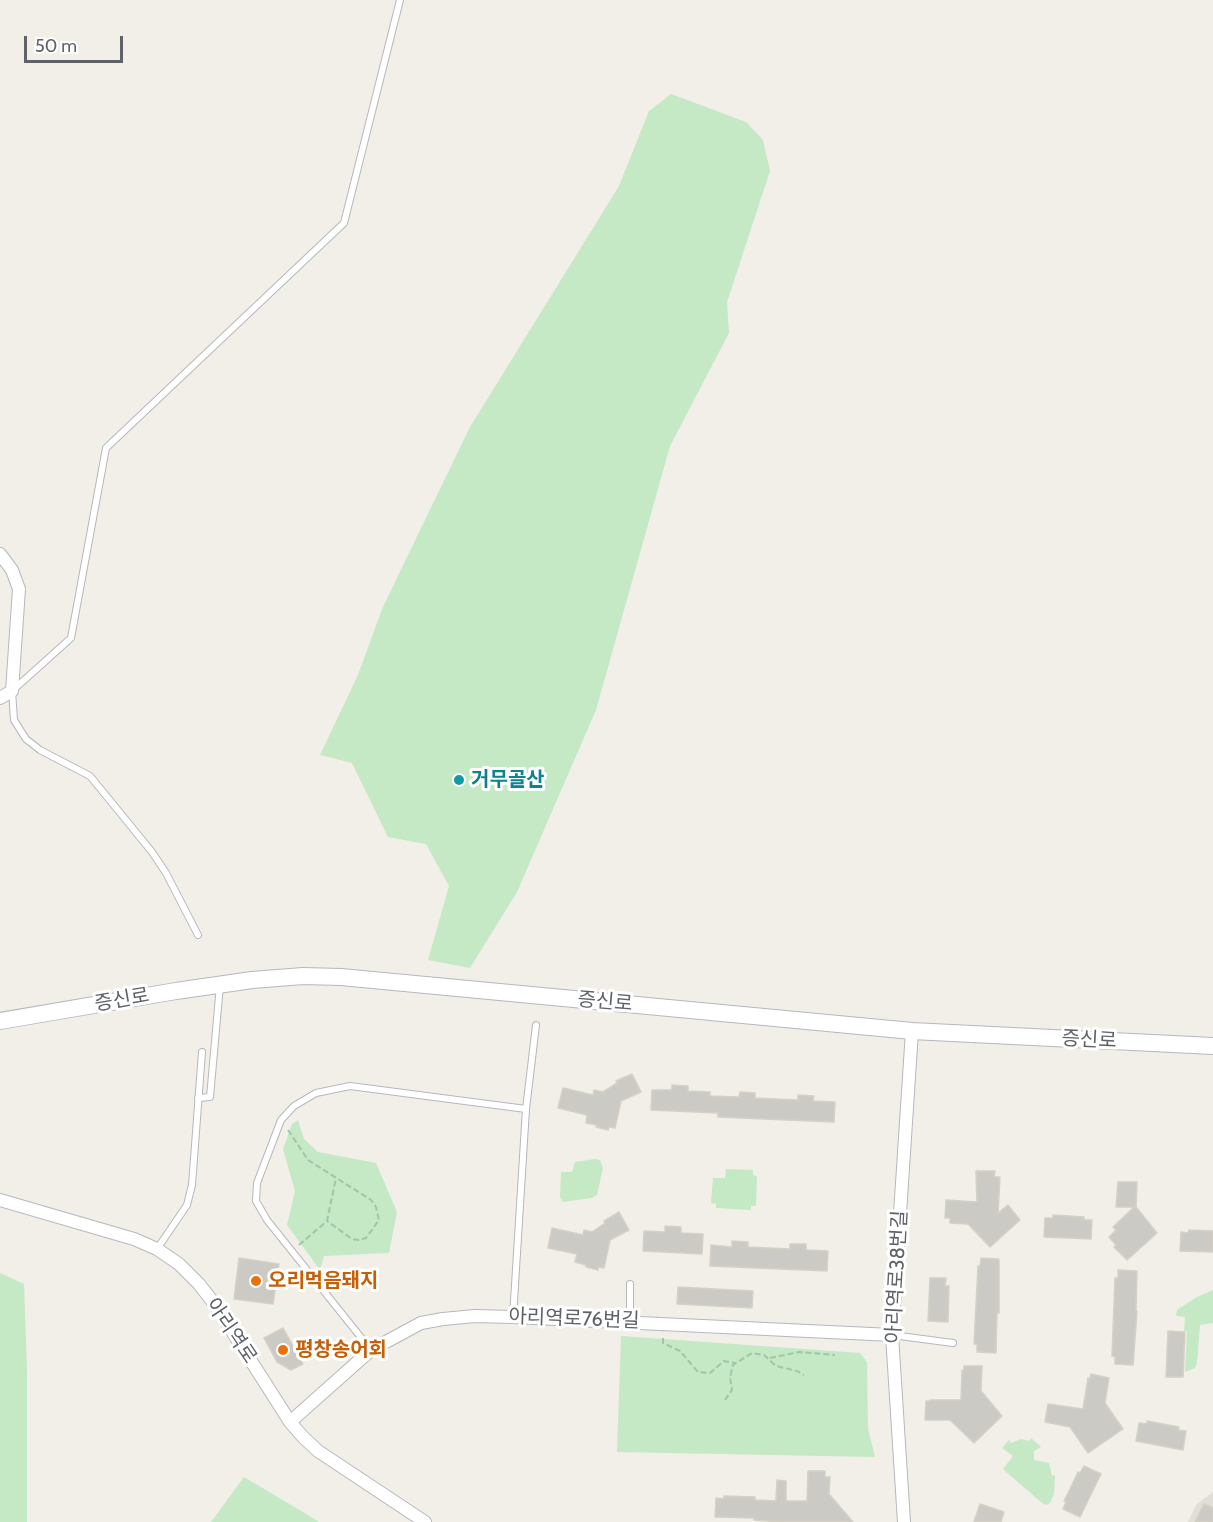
<!DOCTYPE html>
<meta charset="utf-8">
<style>
body{margin:0}
#map{position:relative;width:1213px;height:1522px;overflow:hidden;background:#f1efe8;font-family:Cabin,sans-serif}
canvas{display:block}
.scale{position:absolute;left:24px;top:36px;width:99px;height:27px;box-sizing:border-box;border:3px solid #5f6368;border-top:0;padding-left:8px;font-size:18px;line-height:21px;white-space:nowrap;color:#5f6368;-webkit-text-stroke:4px #fff;paint-order:stroke}
</style>
<div id="map">
<canvas width="1213" height="1522"></canvas>
<div class="scale">50 m</div>
</div>
<script>
const context = document.querySelector('canvas').getContext('2d');
context.lineJoin = 'round';
function paint(path, color) {
  context.fillStyle = color;
  context.fill(path, 'evenodd');
}
function toPath(rows) {
  const path = new Path2D();
  for (const r of rows) {
    path.moveTo(r[0], r[1]);
    for (let i = 2; i < r.length; i += 2) path.lineTo(r[i], r[i + 1]);
  }
  return path;
}
function strokePath(path, color, width, dash) {
  context.strokeStyle = color;
  context.lineWidth = width;
  context.lineCap = dash ? 'butt' : 'round';
  context.setLineDash(dash || []);
  context.stroke(path);
}
function write(font, color, halo, rows, align = 'center') {
  context.font = font + ' Cabin,"Noto Sans KR",sans-serif';
  context.lineWidth = 6;
  context.setLineDash([]);
  context.textBaseline = 'middle';
  context.strokeStyle = halo;
  context.fillStyle = color;
  for (const [text, x, y, turn = 0] of rows) {
    context.save();
    context.translate(x, y);
    context.rotate((+turn || 0) * Math.PI / 180);
    context.textAlign = isNaN(turn) ? turn : align;
    if (halo) context.strokeText(text, 0, 0);
    context.fillText(text, 0, 0);
    context.restore();
  }
}
paint(toPath([
 [1213,1492,1213,1522,1188,1522,1196,1505]
]), '#e1ded6');
paint(toPath([
 [671,94,746,122,763,140,770,171,727,302,729,333,670,446,596,710,517,892,470,968,428,960,449,886,426,844,388,837,352,763,320,755,358,675,382,609,470,427,619,186,649,111],
 [298,1120,304,1139,318,1152,376,1163,397,1212,389,1253,324,1256,320,1270,287,1225,295,1191,283,1149,292,1124],
 [595,1159,600,1160,603,1168,597,1195,592,1198,563,1202,560,1197,561,1172,572,1172,575,1162],
 [726,1169,753,1170,753,1175,757,1176,756,1206,751,1206,751,1210,716,1208,716,1204,711,1203,713,1178,725,1178],
 [0,1273,24,1284,27,1370,27,1522,0,1522],
 [1213,1290,1213,1323,1200,1325,1197,1363,1195,1368,1185,1372,1187,1331,1184,1331,1185,1317,1176,1316,1177,1310,1197,1297],
 [621,1336,860,1353,867,1362,868,1429,875,1457,617,1452],
 [1031,1438,1041,1447,1034,1451,1034,1460,1049,1463,1052,1476,1055,1475,1054,1494,1050,1503,1046,1505,1042,1503,1003,1469,1013,1456,1002,1448,1007,1442,1009,1440,1011,1443,1021,1439,1030,1441],
 [244,1477,308,1515,319,1522,211,1522]
]), '#c5e8c5');
const building = toPath([
 [632,1074,641,1092,621,1101,615,1128,609,1127,608,1130,596,1127,597,1125,586,1123,587,1115,558,1108,563,1088,593,1095,594,1090,603,1092,617,1083,616,1081,632,1074],
 [672,1085,688,1086,688,1091,710,1092,710,1096,739,1097,740,1092,755,1093,755,1098,798,1100,798,1095,814,1096,813,1101,835,1102,834,1122,718,1117,718,1113,651,1110,652,1090,672,1090,672,1085],
 [976,1171,995,1171,994,1177,1000,1177,998,1213,1008,1205,1020,1220,990,1247,968,1224,950,1223,950,1218,945,1218,946,1200,977,1202,976,1171],
 [1118,1182,1137,1182,1136,1207,1157,1233,1127,1260,1114,1247,1116,1245,1109,1237,1116,1230,1113,1227,1134,1207,1116,1207,1118,1182],
 [619,1212,629,1230,610,1240,604,1268,598,1267,598,1270,586,1267,586,1265,575,1262,577,1254,548,1248,552,1228,583,1235,584,1230,592,1232,605,1223,604,1221,619,1212],
 [1053,1215,1084,1217,1084,1220,1092,1220,1091,1239,1044,1237,1045,1218,1053,1218,1053,1215],
 [665,1226,681,1227,681,1233,703,1234,702,1254,643,1251,644,1231,665,1232,665,1226],
 [1189,1230,1213,1231,1213,1252,1180,1251,1181,1232,1188,1233,1189,1230],
 [732,1241,748,1242,748,1247,790,1249,790,1244,806,1244,806,1250,828,1251,827,1271,710,1266,711,1245,732,1247,732,1241],
 [239,1258,279,1264,273,1304,234,1299,239,1258],
 [981,1258,999,1259,999,1313,997,1313,996,1353,977,1352,977,1344,974,1344,978,1266,980,1266,981,1258],
 [1118,1270,1137,1271,1136,1311,1137,1311,1133,1365,1115,1364,1115,1357,1112,1356,1115,1278,1118,1278,1118,1270],
 [930,1278,946,1278,945,1286,949,1286,948,1322,928,1321,930,1278],
 [678,1287,753,1291,752,1308,677,1304,678,1287],
 [283,1328,303,1364,291,1370,277,1362,264,1338,283,1328],
 [1168,1331,1185,1332,1183,1377,1166,1377,1168,1331],
 [964,1366,982,1366,981,1391,1002,1416,974,1443,950,1420,925,1420,926,1401,930,1401,930,1400,961,1400,962,1370,964,1370,964,1366],
 [1091,1374,1109,1378,1105,1403,1123,1429,1088,1453,1070,1427,1045,1422,1048,1404,1083,1409,1088,1378,1090,1379,1091,1374],
 [1147,1421,1179,1427,1178,1430,1186,1431,1183,1450,1136,1441,1139,1423,1147,1424,1147,1421],
 [1084,1466,1101,1474,1080,1517,1063,1509,1066,1502,1064,1501,1069,1491,1078,1472,1080,1473,1084,1466],
 [808,1471,825,1471,825,1477,830,1477,829,1494,853,1522,780,1522,754,1520,754,1518,715,1517,716,1498,724,1499,724,1496,755,1497,755,1500,776,1501,777,1480,786,1481,786,1501,807,1501,808,1471],
 [980,1504,1004,1512,1001,1522,974,1522,980,1504],
 [1204,1504,1213,1508,1213,1522,1195,1522,1204,1504]
]);
paint(building, '#cccac5');
strokePath(building, '#d6d1c6', 1.5);
const service = toPath([
 [198,935,166,873,152,852,90,776,40,750,26,739,14,720,12,691,71,638,106,448,344,223,400,0],
 [198,1098,210,1097,220,985],
 [157,1249,187,1205,192,1185,202,1052],
 [513,1317,526,1109,536,1025],
 [630,1321,630,1284],
 [892,1335,953,1343],
 [371,1350,267,1220,256,1201,257,1183,281,1120,294,1106,316,1093,350,1086,526,1109]
]);
const minor = toPath([
 [0,554,12,570,19,589,12,691,0,698],
 [0,1200,134,1239,157,1249,179,1264,199,1284,216,1306,290,1422,303,1437,318,1451,425,1522],
 [290,1422,371,1350,421,1323,443,1319,475,1316,513,1317,892,1335],
 [904,1522,892,1335,912,1031]
]);
const tertiary = toPath([
 [0,1021,176,991,252,980,303,976,341,977,912,1031,1213,1046]
]);
strokePath(service, '#b5b8bc', 8);
strokePath(minor, '#b5b8bc', 14);
strokePath(tertiary, '#b5b8bc', 18);
strokePath(toPath([
 [288,1130,308,1160,371,1200,376,1207,379,1220,366,1238,359,1240,352,1239,327,1221],
 [299,1245,327,1221,336,1178],
 [663,1338,663,1343,680,1351,698,1372,710,1373,724,1361,735,1363],
 [770,1358,799,1352,835,1355],
 [725,1400,732,1390,730,1377,733,1365,752,1353,764,1355,776,1366,797,1371,804,1375]
]), '#9cc7a9', 2, [6, 3]);
strokePath(service, '#fff', 6);
strokePath(minor, '#fff', 12);
strokePath(tertiary, '#fff', 16);
for (const [x, y, r, color] of [
 [459,780,6,"#0f9aa8"],
 [256,1281,6,"#e8710a"],
 [283,1350,6,"#e8710a"]
]) {
  const dot = new Path2D();
  dot.arc(x, y, r, 0, 2 * Math.PI);
  context.fillStyle = color;
  context.fill(dot);
  strokePath(dot, '#fff', 2);
}
write('bold 20px', '#0d838f', '#fff', [
 ["거무골산",471,780]
], 'left');
write('20px', '#5f6368', '#fff', [
 ["증신로",122,1000,-10],
 ["증신로",605,1002,5],
 ["증신로",1089,1040,3],
 ["아리역로38번길",897,1277,-87],
 ["아리역로76번길",574,1319,2],
 ["아리역로",231,1331,56]
]);
write('bold 20px', '#c56008', '#fff', [
 ["오리먹음돼지",268,1281],
 ["평창송어회",295,1350]
], 'left');
</script>
